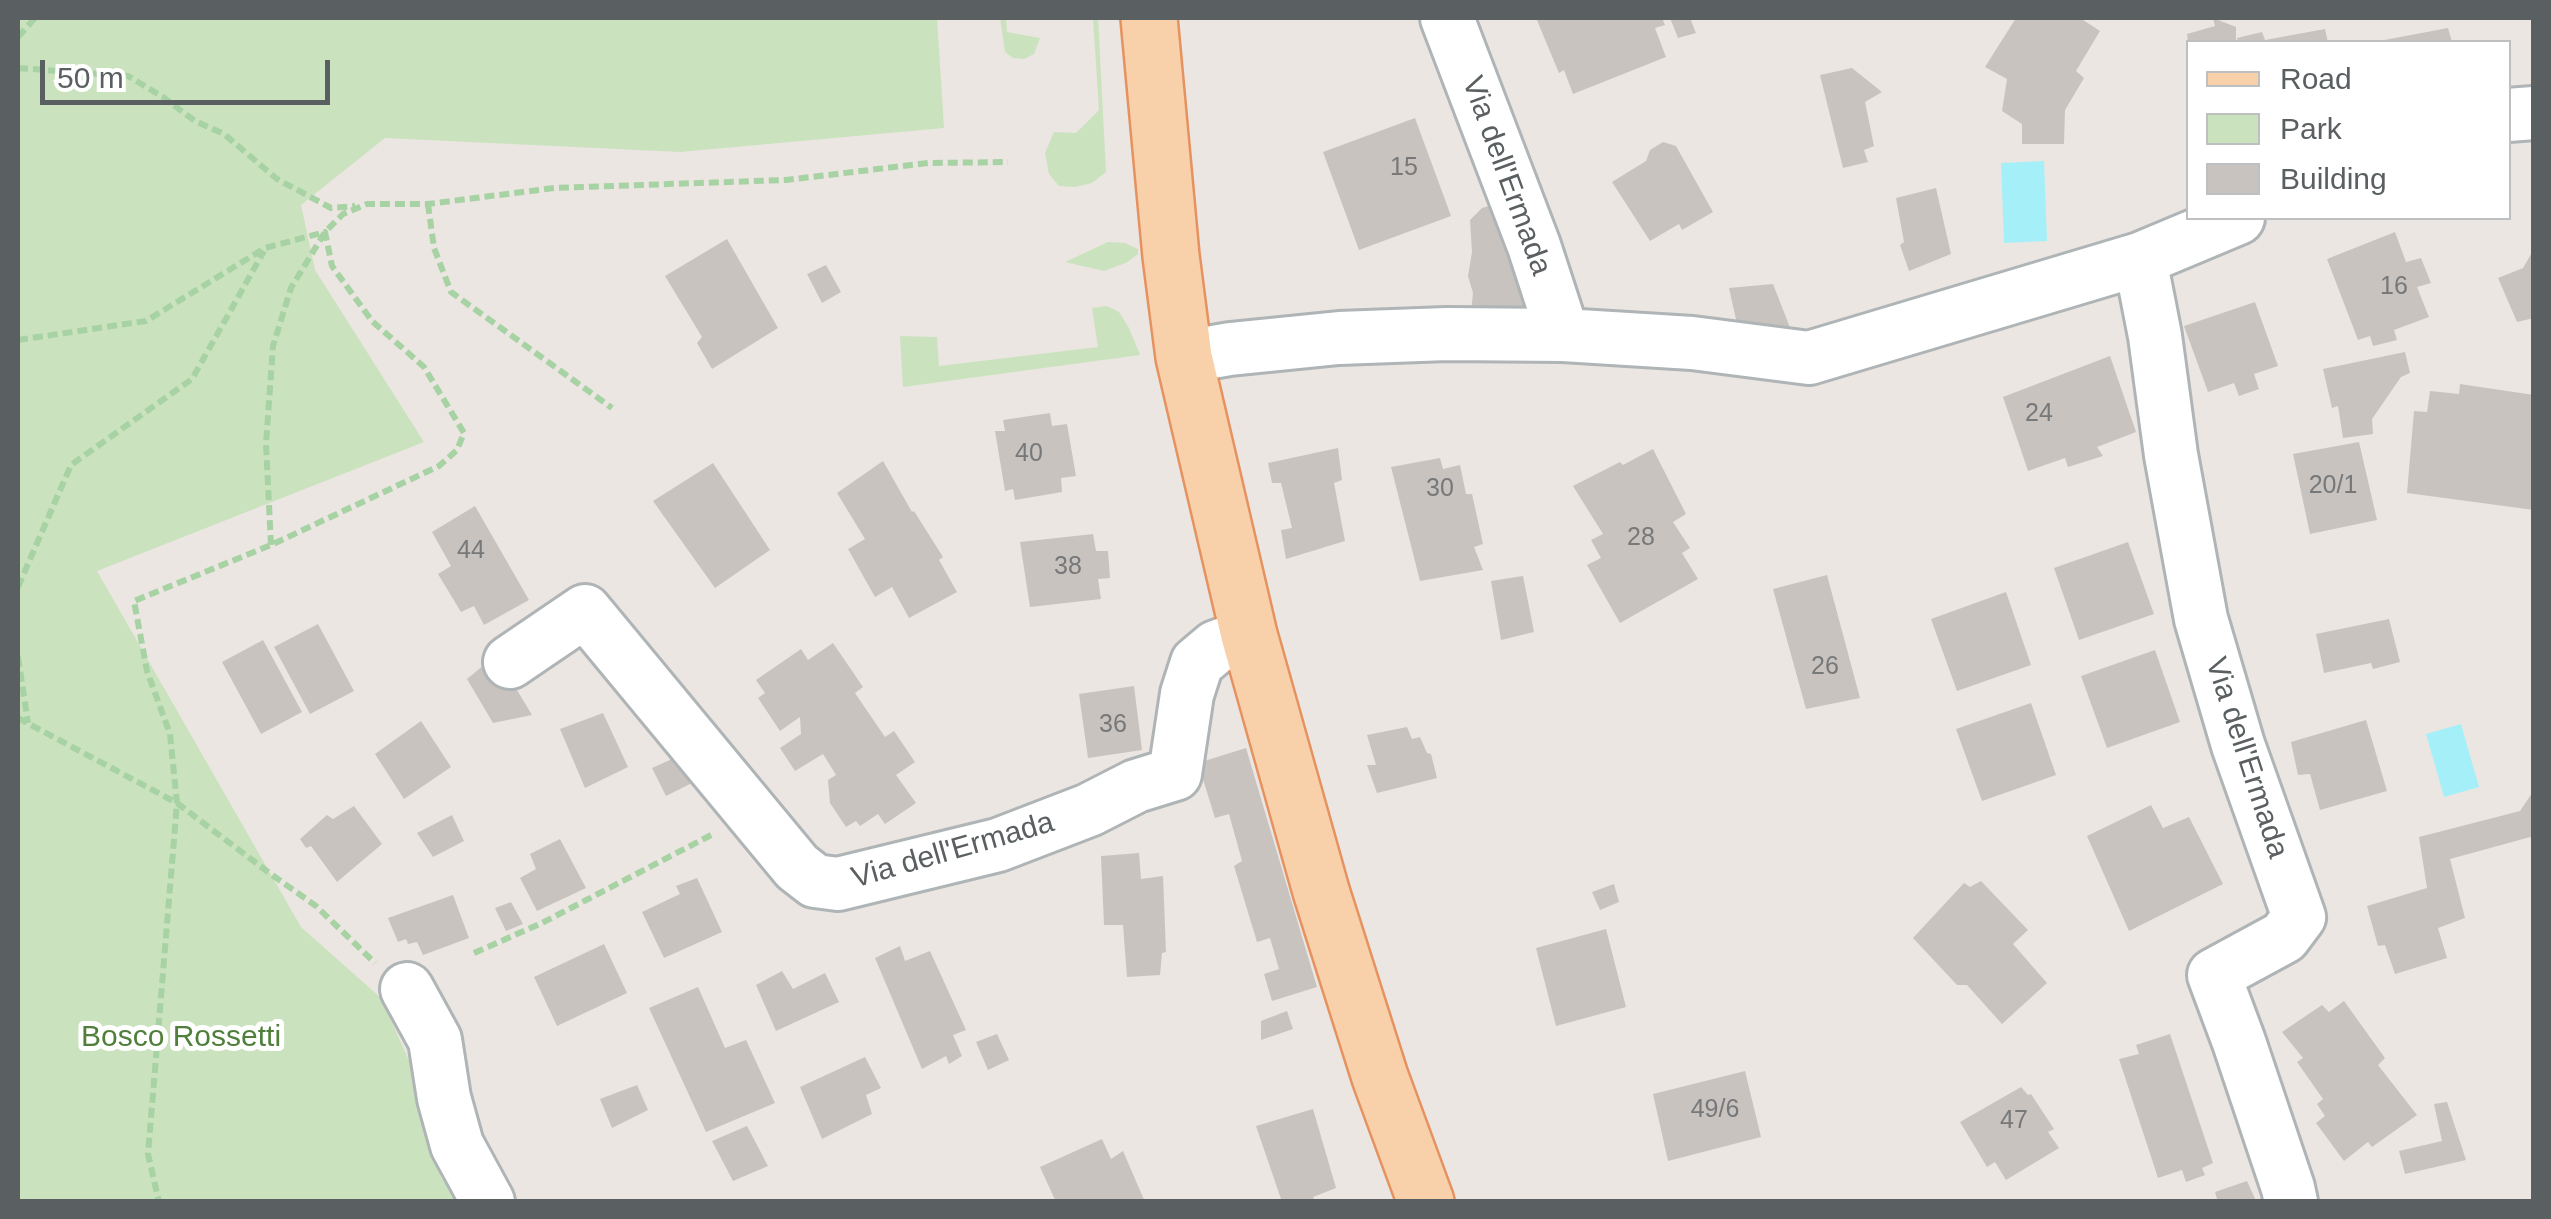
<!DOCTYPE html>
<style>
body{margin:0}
#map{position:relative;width:2551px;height:1219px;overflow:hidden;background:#ebe6e1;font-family:Helvetica,sans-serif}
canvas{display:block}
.frame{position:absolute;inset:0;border:20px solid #5a5f61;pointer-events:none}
.legend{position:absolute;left:2186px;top:40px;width:325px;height:180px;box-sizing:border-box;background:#fff;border:2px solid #bdbfc0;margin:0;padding:12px 18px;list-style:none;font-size:30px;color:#5a5f61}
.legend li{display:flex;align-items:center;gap:20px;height:50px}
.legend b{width:50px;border:2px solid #bdbfc0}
.scale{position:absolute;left:40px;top:60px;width:290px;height:45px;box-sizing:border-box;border:5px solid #5a5f61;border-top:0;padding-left:12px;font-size:30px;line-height:35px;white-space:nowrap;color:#5a5f61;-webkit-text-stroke:8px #fff;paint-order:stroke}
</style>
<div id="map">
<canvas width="2551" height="1219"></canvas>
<div class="frame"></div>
<ul class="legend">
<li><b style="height:12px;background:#f8d0a9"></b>Road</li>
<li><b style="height:28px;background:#cbe2bf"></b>Park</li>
<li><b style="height:28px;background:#c9c3c0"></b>Building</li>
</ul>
<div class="scale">50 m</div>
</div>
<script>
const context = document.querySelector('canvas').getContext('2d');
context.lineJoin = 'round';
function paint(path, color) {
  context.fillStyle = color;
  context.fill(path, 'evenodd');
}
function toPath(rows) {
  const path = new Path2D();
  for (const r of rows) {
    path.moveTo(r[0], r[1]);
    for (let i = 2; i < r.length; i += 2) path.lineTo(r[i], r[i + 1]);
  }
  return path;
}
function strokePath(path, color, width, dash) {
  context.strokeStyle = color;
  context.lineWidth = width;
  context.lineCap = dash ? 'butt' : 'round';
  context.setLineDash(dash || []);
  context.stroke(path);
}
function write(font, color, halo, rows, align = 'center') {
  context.font = font + ' Helvetica,sans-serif';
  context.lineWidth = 10;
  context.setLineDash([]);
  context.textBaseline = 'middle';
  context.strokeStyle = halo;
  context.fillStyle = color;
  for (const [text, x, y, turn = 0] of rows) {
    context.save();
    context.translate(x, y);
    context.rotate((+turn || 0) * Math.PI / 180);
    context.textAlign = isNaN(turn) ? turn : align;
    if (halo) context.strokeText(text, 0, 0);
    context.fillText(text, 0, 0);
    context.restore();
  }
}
paint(toPath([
 [18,18,937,18,944,128,680,152,385,138,301,205,315,270,424,442,97,571,301,927,381,998,411,1065,441,1177,456,1201,18,1201],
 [1000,18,1006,18,1007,32,1040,38,1034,54,1024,59,1013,58,1005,52],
 [1093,18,1098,18,1106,172,1092,183,1075,187,1059,186,1049,174,1045,153,1054,132,1076,133,1099,110],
 [1108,242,1125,243,1138,249,1138,254,1126,263,1104,271,1065,262],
 [1107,306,1119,312,1129,328,1140,355,903,387,900,336,937,337,939,366,1098,347,1092,308]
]), '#cbe2bf');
paint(toPath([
 [2044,161,2047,241,2004,243,2001,163],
 [2461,724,2479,787,2444,797,2426,734]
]), '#a5f0f8');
paint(toPath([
 [1536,18,1662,18,1665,25,1655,28,1666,57,1573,94,1564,70,1559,73],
 [1670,18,1690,18,1696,33,1678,38],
 [2016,18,2080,18,2100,31,2076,71,2084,78,2065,110,2064,144,2022,144,2022,124,2002,111,2007,79,1985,67],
 [2213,18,2236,27,2236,40,2222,42,2188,42,2187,34,2215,26],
 [2448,28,2452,42,2379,42,2379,41],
 [2325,29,2328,42,2238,42,2237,38,2262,32,2265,40],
 [1852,68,1882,92,1865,102,1874,146,1864,150,1868,162,1843,168,1820,75],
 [1415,118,1451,216,1359,250,1323,152],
 [1663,142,1676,146,1713,212,1682,230,1679,224,1650,241,1612,182,1646,161,1650,150],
 [1936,188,1951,254,1909,271,1900,245,1904,242,1896,198],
 [1503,202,1539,300,1528,316,1471,312,1473,293,1468,276,1472,252,1470,220,1482,208],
 [2395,232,2406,262,2421,258,2431,283,2417,287,2429,317,2394,330,2397,340,2373,346,2370,336,2358,340,2327,259],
 [727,239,778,328,712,369,697,343,702,337,665,276],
 [2534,249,2534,318,2517,322,2498,278,2523,268],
 [826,265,841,292,822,303,807,274],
 [1773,284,1791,330,1737,324,1729,288],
 [2255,302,2278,366,2254,374,2259,389,2239,396,2234,383,2208,392,2184,326],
 [2405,352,2410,373,2401,377,2372,419,2373,434,2343,438,2338,406,2332,408,2323,369],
 [2110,356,2136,432,2097,447,2103,456,2068,467,2065,458,2028,471,2003,397],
 [2460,384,2534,395,2534,510,2407,493,2414,411,2427,412,2430,391,2459,394],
 [1050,413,1052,426,1067,424,1076,476,1061,478,1062,492,1015,500,1013,489,1005,491,995,431,1005,431,1003,420],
 [2359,442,2377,520,2310,534,2293,454],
 [1338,448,1342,480,1334,483,1345,541,1286,559,1281,530,1292,528,1281,483,1272,483,1268,463],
 [1653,449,1686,514,1673,522,1690,548,1682,553,1698,579,1620,623,1587,565,1601,558,1591,540,1603,534,1573,486,1620,462,1623,465],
 [1440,458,1443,469,1460,465,1466,494,1472,494,1483,544,1474,547,1483,570,1420,581,1391,467],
 [883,461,912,512,914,511,943,557,939,560,957,592,909,618,892,587,875,597,848,549,865,539,837,493],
 [713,463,770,550,715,588,653,501],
 [475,506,529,600,484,625,474,606,461,612,438,574,451,566,432,532],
 [1093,534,1096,551,1108,551,1110,578,1098,579,1101,599,1030,607,1020,542],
 [2128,542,2154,614,2079,640,2054,568],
 [1827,575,1860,698,1806,709,1773,589],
 [1523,576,1534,632,1501,640,1491,581],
 [2006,592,2031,665,1957,691,1931,619],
 [2389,619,2400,662,2373,669,2371,663,2324,673,2316,634],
 [318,624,354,691,310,714,274,647],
 [263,640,302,712,261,734,222,662],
 [833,643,863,687,855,693,885,737,894,731,915,762,896,775,916,803,885,824,878,814,860,826,856,821,846,827,830,803,828,780,836,775,823,754,795,771,780,748,801,734,800,717,780,731,758,698,765,693,756,680,801,649,808,660],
 [2155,650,2180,722,2107,748,2081,676],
 [496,655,532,715,493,723,467,679],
 [1134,686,1142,750,1088,758,1079,694],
 [2031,703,2056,775,1982,801,1956,729],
 [603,713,628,767,585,788,560,729],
 [2366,720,2387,791,2320,810,2310,774,2298,775,2291,742],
 [421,721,451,767,404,799,375,754],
 [1407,727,1412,739,1420,737,1427,753,1431,754,1437,778,1377,793,1367,765,1376,765,1367,735],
 [1246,748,1317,987,1272,1001,1264,974,1279,969,1270,938,1257,942,1234,866,1242,861,1229,814,1215,818,1198,763],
 [688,752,708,775,666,796,652,768],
 [2534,790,2534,836,2450,859,2465,918,2438,928,2447,958,2395,974,2385,945,2378,946,2367,906,2427,888,2419,837,2520,811],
 [2151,805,2163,828,2189,817,2223,884,2129,931,2087,836],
 [354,806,382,844,337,882,311,846,306,848,300,839,327,815,333,819],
 [452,815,464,841,433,857,417,833],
 [560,839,586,888,537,911,520,878,536,869,530,854],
 [1139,853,1141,879,1163,876,1166,952,1162,953,1160,975,1127,977,1123,925,1104,925,1101,856],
 [697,878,722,932,664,958,642,912,680,894,676,886],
 [1981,881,2028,930,2013,944,2047,983,2002,1024,1967,985,1957,985,1913,938,1964,883,1970,887],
 [1614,884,1619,902,1600,910,1592,892],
 [453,895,469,938,423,955,417,942,408,944,406,939,398,942,388,918],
 [511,902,523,924,506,931,495,908],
 [1606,929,1626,1007,1556,1026,1536,948],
 [604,944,627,993,557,1026,534,977],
 [900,946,905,961,930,951,966,1030,953,1035,962,1056,949,1064,946,1056,922,1069,875,958],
 [782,971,793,989,825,973,839,1002,776,1031,756,985],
 [698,987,725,1048,746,1040,775,1103,706,1132,649,1008],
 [2344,1001,2385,1058,2378,1065,2417,1115,2372,1147,2368,1142,2344,1161,2316,1123,2325,1116,2317,1104,2323,1099,2297,1062,2303,1058,2282,1032,2322,1005,2329,1012],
 [1287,1011,1293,1029,1261,1040,1261,1021],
 [997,1034,1009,1060,988,1070,976,1042],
 [2170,1034,2213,1163,2202,1168,2205,1175,2186,1182,2182,1170,2158,1178,2119,1059,2139,1054,2136,1045],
 [865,1057,881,1088,866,1095,872,1114,822,1139,800,1087],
 [1745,1071,1761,1137,1668,1161,1653,1094],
 [637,1085,648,1110,612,1128,600,1099],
 [2021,1087,2028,1095,2031,1094,2054,1129,2048,1132,2059,1148,2006,1180,1995,1162,1987,1167,1960,1122],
 [2447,1102,2466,1160,2405,1174,2399,1151,2442,1141,2434,1104],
 [1313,1109,1336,1188,1313,1197,1315,1201,1282,1202,1256,1126],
 [747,1126,768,1166,733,1181,712,1141],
 [1102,1139,1111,1159,1123,1151,1145,1202,1056,1202,1040,1167],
 [2247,1181,2256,1201,2218,1202,2215,1192]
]), '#c9c3c0');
const minor = toPath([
 [1447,18,1534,246,1563,335],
 [2508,115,2534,113],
 [2140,259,2155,336,2171,455,2201,619,2238,745,2299,917,2284,937,2214,975,2239,1042,2288,1188,2291,1202],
 [1184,357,1230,349,1339,338,1447,334,1563,335,1692,343,1809,358,2140,259,2238,218],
 [510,662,585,611,797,867,815,881,838,884,998,845,1089,810,1136,786,1175,774,1187,694,1197,663,1216,647,1249,635],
 [407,989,435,1040,444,1098,457,1145,488,1202]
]);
const major = toPath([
 [1149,18,1171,256,1184,357,1249,635,1321,891,1380,1077,1426,1202]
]);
strokePath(minor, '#afb4b6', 58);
strokePath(major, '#e69260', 60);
strokePath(toPath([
 [18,37,35,18],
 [18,68,128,76,163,97,195,121,224,134,277,179,331,208,355,206],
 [428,204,434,248,451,292,612,408],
 [18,340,146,321,265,248,325,232,332,266,372,321,424,367,464,433,457,450,439,466,271,545,134,601,147,671,170,734,177,803,148,1154,159,1202],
 [271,545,266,444,273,346,291,288,325,232,343,214,367,204,428,204,554,188,786,180,928,163,1008,162],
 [18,587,71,465,192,379,264,251],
 [18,657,28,723],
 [18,718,177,803,268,872,316,906,375,963],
 [474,953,542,923,715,833]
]), '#a7d2a3', 6, [10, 5]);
strokePath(minor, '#fff', 52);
strokePath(major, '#f8d0a9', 55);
write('25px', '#767879', null, [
 ["15",1404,168],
 ["16",2394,287],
 ["24",2039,414],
 ["40",1029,454],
 ["20/1",2333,486],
 ["30",1440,489],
 ["28",1641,538],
 ["44",471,551],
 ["38",1068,567],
 ["26",1825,667],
 ["36",1113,725],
 ["49/6",1715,1110],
 ["47",2014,1121]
]);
write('30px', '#5a5f61', '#fff', [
 ["Via dell'Ermada",1506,176,70],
 ["Via dell'Ermada",2246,758,72],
 ["Via dell'Ermada",953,851,-16]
]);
write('30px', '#4f7f3a', '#fff', [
 ["Bosco Rossetti",181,1038]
]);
</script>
